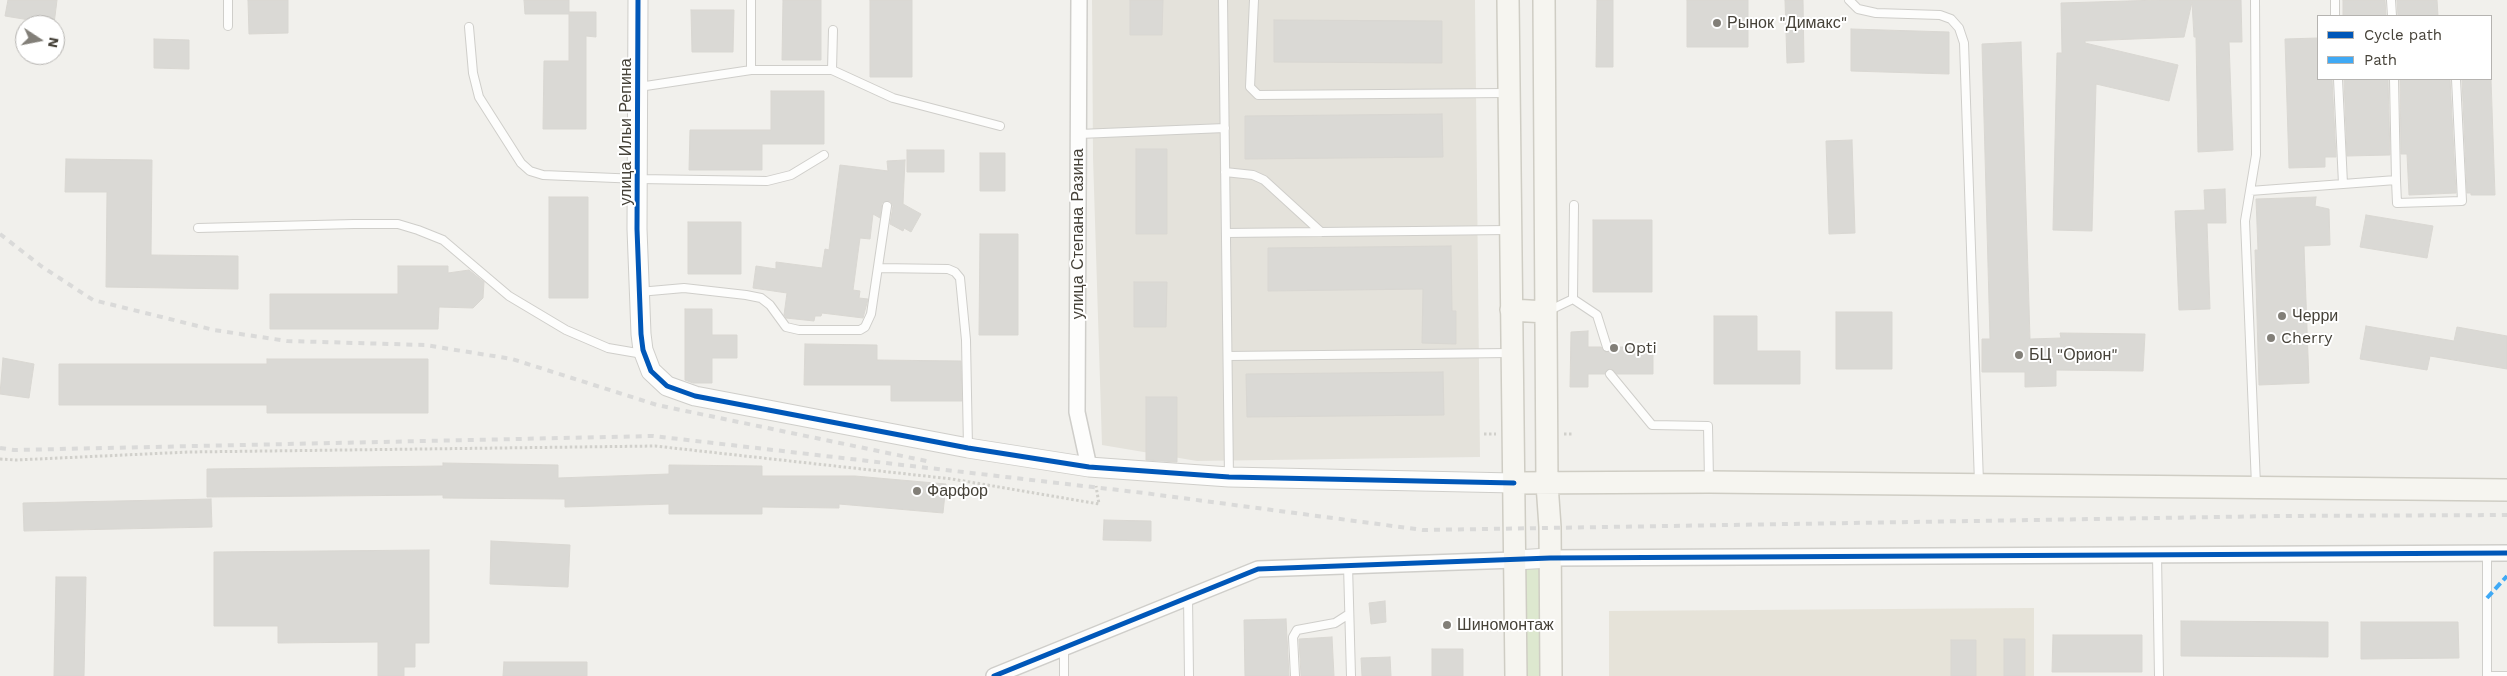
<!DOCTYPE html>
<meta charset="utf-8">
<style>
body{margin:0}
#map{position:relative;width:2507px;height:676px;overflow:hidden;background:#f1f0ec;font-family:"Work Sans",sans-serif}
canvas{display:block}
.legend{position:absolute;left:2317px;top:15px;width:175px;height:65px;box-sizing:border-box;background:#fff;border:1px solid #b5b3b0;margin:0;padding:6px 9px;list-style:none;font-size:15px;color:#464239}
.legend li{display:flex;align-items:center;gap:10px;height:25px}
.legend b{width:25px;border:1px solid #b5b3b0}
.north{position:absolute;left:15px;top:15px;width:50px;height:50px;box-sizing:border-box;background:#fff;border:1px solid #b5b3b0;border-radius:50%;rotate:101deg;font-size:14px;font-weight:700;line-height:20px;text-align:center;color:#464239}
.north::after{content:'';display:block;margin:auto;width:18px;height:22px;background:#827f78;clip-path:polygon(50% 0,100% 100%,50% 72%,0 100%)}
</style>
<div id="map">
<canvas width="2507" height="676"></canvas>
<ul class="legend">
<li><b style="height:6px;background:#0057b8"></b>Cycle path</li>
<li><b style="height:6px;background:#3fa9f5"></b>Path</li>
</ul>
<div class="north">N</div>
</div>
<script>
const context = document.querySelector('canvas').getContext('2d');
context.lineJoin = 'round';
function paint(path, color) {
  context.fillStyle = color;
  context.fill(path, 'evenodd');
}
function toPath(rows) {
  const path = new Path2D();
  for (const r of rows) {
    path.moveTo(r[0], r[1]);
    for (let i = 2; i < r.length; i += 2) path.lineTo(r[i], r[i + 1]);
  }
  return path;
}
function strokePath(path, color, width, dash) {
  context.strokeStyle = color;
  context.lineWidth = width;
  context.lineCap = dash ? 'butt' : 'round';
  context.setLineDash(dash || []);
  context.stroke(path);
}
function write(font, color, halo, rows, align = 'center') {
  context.font = font + ' "Work Sans",sans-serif';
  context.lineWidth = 4;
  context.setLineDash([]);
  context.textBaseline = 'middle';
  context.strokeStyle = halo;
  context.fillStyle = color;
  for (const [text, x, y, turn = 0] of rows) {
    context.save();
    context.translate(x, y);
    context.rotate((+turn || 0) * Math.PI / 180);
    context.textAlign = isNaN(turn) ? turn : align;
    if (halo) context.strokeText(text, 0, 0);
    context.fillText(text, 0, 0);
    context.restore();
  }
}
paint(toPath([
 [1092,0,1475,0,1480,457,1197,461,1102,445,1093,158]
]), '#e4e2db');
paint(toPath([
 [2034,608,2034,676,1609,676,1609,611]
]), '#e6e3d9');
paint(toPath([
 [1528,567,1540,568,1545,676,1525,676,1524,570]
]), '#dde8cf');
const building = toPath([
 [8,0,57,0,54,24,5,16,8,0],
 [248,0,288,0,288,33,249,34,248,0],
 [524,0,569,0,569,12,596,12,596,37,586,36,586,129,543,129,544,61,569,61,569,14,525,14,524,0],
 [783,0,821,0,821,60,782,60,783,0],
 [870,0,912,0,912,77,870,77,870,0],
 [1130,0,1163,0,1162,35,1130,35,1130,0],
 [1597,0,1613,0,1613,67,1596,67,1597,0],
 [1687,0,1748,0,1748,47,1687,47,1687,0],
 [1785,0,1803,0,1804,62,1787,63,1785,0],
 [2160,0,2241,0,2242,42,2229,42,2233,150,2198,152,2196,37,2194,37,2192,2,2184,37,2085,41,2085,43,2178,65,2169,101,2096,84,2092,231,2053,230,2057,53,2062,53,2061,3,2160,0],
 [2343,0,2385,0,2386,16,2343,16,2343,0],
 [2397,0,2437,0,2438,16,2398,16,2397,0],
 [691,10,734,10,733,52,692,52,691,10],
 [1274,20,1442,21,1442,63,1274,62,1274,20],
 [1851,29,1949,32,1949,74,1851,71,1851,29],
 [2318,38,2318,79,2332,79,2336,157,2325,157,2325,167,2289,168,2285,39,2318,38],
 [154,39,189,40,189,69,154,68,154,39],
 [2021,42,2030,339,2061,338,2060,333,2145,334,2143,371,2056,370,2056,386,2025,387,2025,372,1982,372,1982,339,1990,339,1982,44,2021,42],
 [2344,79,2388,79,2390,155,2347,156,2344,79],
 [2400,79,2450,79,2456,193,2409,195,2407,154,2401,154,2400,79],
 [2462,79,2491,79,2495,195,2471,195,2471,193,2467,193,2462,79],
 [771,91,824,91,824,144,762,144,762,170,689,170,690,130,771,130,771,91],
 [1442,114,1443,157,1245,159,1245,116,1442,114],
 [1852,140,1855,233,1829,234,1826,141,1852,140],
 [1136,149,1167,149,1167,234,1136,234,1136,149],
 [907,150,944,150,944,172,907,172,907,150],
 [980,153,1005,153,1005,191,980,191,980,153],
 [66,159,152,160,151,255,238,256,238,289,106,287,107,192,65,192,66,159],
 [905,160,903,204,921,214,911,232,904,228,903,231,890,224,893,206,890,201,882,203,880,218,873,214,870,239,860,238,853,290,860,291,859,298,868,299,863,318,822,313,821,316,815,316,814,321,786,318,784,315,787,293,753,288,756,266,776,269,776,262,822,268,825,249,829,250,840,165,888,171,887,161,905,160],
 [2225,189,2226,223,2207,223,2210,309,2179,310,2175,211,2205,210,2204,190,2225,189],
 [549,197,588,197,588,298,549,298,549,197],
 [2316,197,2315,206,2329,209,2330,245,2304,246,2309,383,2259,385,2255,250,2258,250,2256,199,2316,197],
 [2366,215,2433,226,2427,258,2360,247,2366,215],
 [1593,220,1652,220,1652,292,1593,292,1593,220],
 [688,222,741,222,741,274,688,274,688,222],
 [980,234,1018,234,1018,335,979,335,980,234],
 [1451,246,1452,311,1456,311,1456,344,1422,343,1423,289,1268,291,1268,248,1451,246],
 [398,266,448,266,448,273,469,270,484,282,483,298,473,308,439,307,438,329,270,329,270,294,398,294,398,266],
 [1134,282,1167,282,1166,327,1134,327,1134,282],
 [685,309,712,309,712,335,737,335,737,358,712,358,712,383,693,383,685,380,685,309],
 [1836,312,1892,312,1892,369,1836,369,1836,312],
 [1714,316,1757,316,1757,351,1800,351,1800,384,1714,384,1714,316],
 [2366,326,2454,341,2457,327,2507,336,2507,369,2430,356,2427,370,2360,359,2366,326],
 [1588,331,1588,347,1601,347,1605,352,1611,351,1613,347,1653,347,1653,374,1617,374,1610,368,1605,374,1588,374,1588,387,1570,387,1571,332,1588,331],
 [805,344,877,345,877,360,961,361,962,401,891,401,891,385,804,385,805,344],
 [3,358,34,364,29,398,0,394,3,358],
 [267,359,428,359,428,413,267,413,267,405,59,405,59,364,267,364,267,359],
 [1443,372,1444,415,1247,417,1246,374,1443,372],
 [1146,397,1177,397,1177,462,1146,460,1146,397],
 [443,463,558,465,558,478,669,474,669,465,762,466,762,476,855,476,946,484,943,513,839,504,839,508,762,507,762,514,669,514,669,504,565,507,565,499,443,498,443,495,207,497,207,469,443,466,443,463],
 [211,499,212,527,24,531,23,503,211,499],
 [1104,520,1151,521,1151,541,1103,540,1104,520],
 [491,541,570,545,568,587,490,584,491,541],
 [429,550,429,643,415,643,415,667,404,667,404,676,378,676,378,642,278,643,278,626,214,626,214,552,429,550],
 [56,577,86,577,84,676,54,676,56,577],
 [1385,601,1386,622,1371,624,1369,603,1385,601],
 [1286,619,1289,676,1245,676,1244,620,1286,619],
 [2181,621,2328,622,2328,657,2181,656,2181,621],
 [2361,622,2458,622,2459,658,2361,659,2361,622],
 [2053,635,2142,635,2142,672,2052,672,2053,635],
 [1332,637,1334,676,1301,676,1299,639,1332,637],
 [2004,639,2025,639,2025,676,2004,676,2004,639],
 [1951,640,1976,640,1976,676,1951,676,1951,640],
 [1432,649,1463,649,1463,676,1432,676,1432,649],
 [1390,657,1391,676,1362,676,1361,658,1390,657],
 [504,662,587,662,587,676,503,676,504,662]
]);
paint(building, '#dad9d5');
strokePath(building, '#d9d7d2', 1);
const service = toPath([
 [751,0,751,70],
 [1223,0,1229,477],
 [1254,0,1250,87,1258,95,1507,93],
 [1849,0,1858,9,1876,13,1940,15,1951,19,1959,28,1964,43,1979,483],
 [2255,0,2256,155,2245,221,2256,485],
 [2335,0,2335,16],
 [2391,0,2392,16],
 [228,26,228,0],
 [469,27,473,73,479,97,521,163,530,171,543,175,639,179,767,181,791,175,824,155],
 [832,70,833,30],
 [2338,79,2343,184],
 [639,87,751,70,832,70,893,98,1000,126],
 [1079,134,1225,128],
 [1225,172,1253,175,1264,180,1321,232],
 [2396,180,2397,203,2462,201,2456,79],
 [2250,191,2396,180,2394,79],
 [198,228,354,224,398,224,418,230,443,240,509,296,566,330,608,348,643,354],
 [1226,233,1509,230],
 [878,268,948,269,955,272,960,278,966,340,968,448],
 [639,292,684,288,746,295,761,298,770,305,786,327,799,330,860,330,865,327,871,314,887,206],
 [1573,299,1574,205],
 [1548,311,1573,299,1597,315,1607,347],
 [1228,356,1510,353],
 [1610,374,1652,425,1708,426,1709,481],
 [2157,555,2159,676],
 [1348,565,1351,676],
 [1188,597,1189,676],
 [1064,676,1064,648],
 [1295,676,1293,637,1297,630,1335,623,1349,614],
 [2487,676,2487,553],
 [2492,676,2507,676]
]);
const minor = toPath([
 [1079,0,1077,412,1089,467],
 [1550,558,2507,553],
 [994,676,1258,569,1515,560]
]);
const tertiary = toPath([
 [638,0,637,229,641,334,643,350,651,371,667,386,695,396,968,448,1089,467,1229,477,1514,483],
 [1515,560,1550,558]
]);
const secondary = toPath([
 [1508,0,1516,676],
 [1544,0,1547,484,1550,527,1551,676],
 [1511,310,1546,312],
 [1514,483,1709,482,2507,490]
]);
strokePath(service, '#cfceca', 10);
strokePath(minor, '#cfceca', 18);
strokePath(tertiary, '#cfceca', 21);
strokePath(secondary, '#cfcdc4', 24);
strokePath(toPath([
 [1484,434,1496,434],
 [1564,434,1572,434],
 [0,459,16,460,189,452,655,446,952,479,1099,504,1096,486]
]), '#d1d0cb', 3, [2.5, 2.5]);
strokePath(service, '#fdfdfc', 8);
strokePath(minor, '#fdfdfc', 15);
strokePath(tertiary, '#fdfdfc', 19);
strokePath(secondary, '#f6f5f0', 21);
strokePath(toPath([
 [0,234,41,266,93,300,214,330,287,341,425,345,512,359,657,405,931,462],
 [0,448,14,450,653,436,1144,493,1423,530,2278,516,2507,515]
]), '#dadad9', 4, [6, 6]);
strokePath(toPath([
 [2487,598,2507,576]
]), '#3fa9f5', 4, [8, 4]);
strokePath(toPath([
 [638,0,637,229,641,334,643,350,651,371,667,386,695,396,968,448,1089,467,1229,477,1514,483],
 [994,676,1258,569,1550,558,2507,553]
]), '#0057b8', 5);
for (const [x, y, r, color] of [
 [1717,23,5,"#827f78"],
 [2282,316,5,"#827f78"],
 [2271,338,5,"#827f78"],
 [1614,348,5,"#827f78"],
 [2019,355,5,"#827f78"],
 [917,491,5,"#827f78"],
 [1447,625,5,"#827f78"]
]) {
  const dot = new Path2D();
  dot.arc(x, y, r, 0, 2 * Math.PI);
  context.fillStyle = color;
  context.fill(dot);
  strokePath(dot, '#fff', 2);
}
write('16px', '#464239', '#fff', [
 ["Рынок \"Димакс\"",1727,23],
 ["Черри",2292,316],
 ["Cherry",2281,338],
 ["Opti",1624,348],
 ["БЦ \"Орион\"",2029,355],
 ["Фарфор",927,491],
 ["Шиномонтаж",1457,625]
], 'left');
write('16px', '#464239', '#fff', [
 ["улица Ильи Репина",626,132,-90],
 ["улица Степана Разина",1078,234,-90]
]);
</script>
